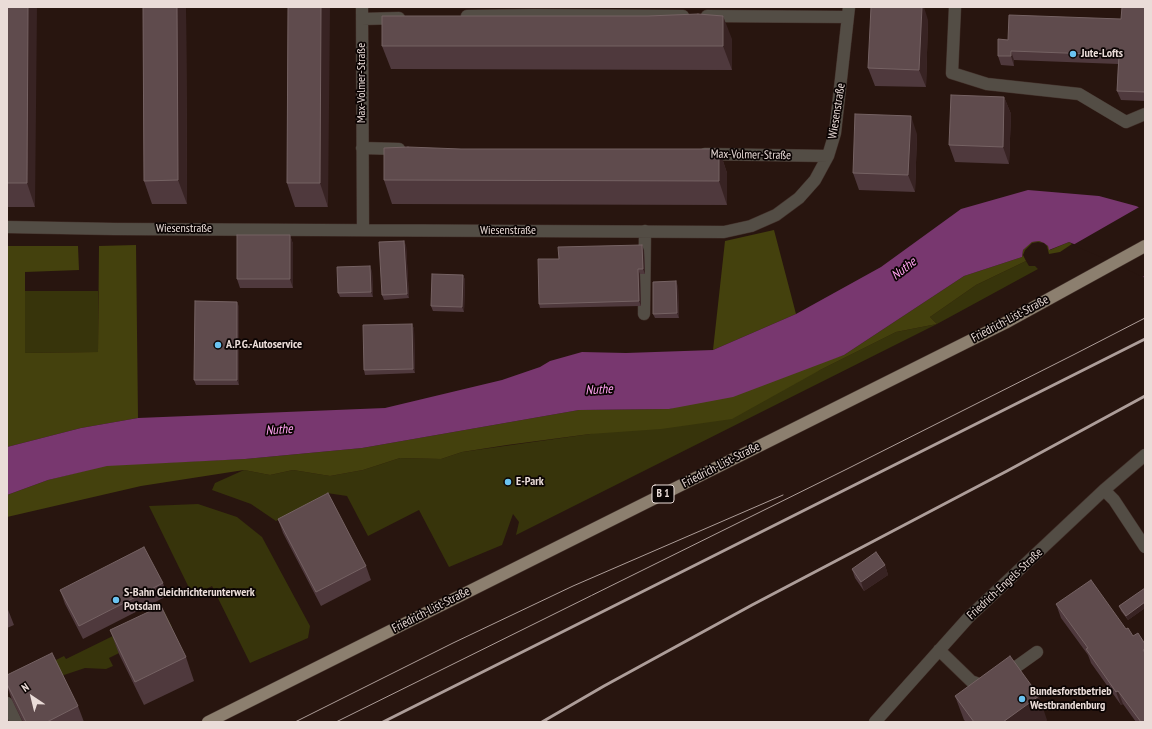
<!DOCTYPE html>
<meta charset="utf-8">
<style>
body{margin:0}
#map{position:relative;width:1152px;height:729px;overflow:hidden;background:#28150f;font-family:"PT Sans Narrow",sans-serif}
canvas{display:block}
.frame{position:absolute;inset:0;border:8px solid #eadcd8;pointer-events:none}
.north{position:absolute;left:12px;top:677px;width:40px;height:40px;-webkit-text-stroke:3px #0b0403;paint-order:stroke;rotate:325deg;font-size:11px;font-weight:700;line-height:16px;text-align:center;color:#eadcd8}
.north::after{content:'';display:block;margin:auto;width:14px;height:18px;background:#eadcd8;clip-path:polygon(50% 0,100% 100%,50% 72%,0 100%)}
</style>
<div id="map">
<canvas width="1152" height="729"></canvas>
<div class="frame"></div>
<div class="north">N</div>
</div>
<script>
const context = document.querySelector('canvas').getContext('2d');
context.lineJoin = 'round';
function paint(path, color) {
  context.fillStyle = color;
  context.fill(path, 'evenodd');
}
function toPath(rows) {
  const path = new Path2D();
  for (const r of rows) {
    path.moveTo(r[0], r[1]);
    for (let i = 2; i < r.length; i += 2) path.lineTo(r[i], r[i + 1]);
  }
  return path;
}
function strokePath(path, color, width, dash) {
  context.strokeStyle = color;
  context.lineWidth = width;
  context.lineCap = dash ? 'butt' : 'round';
  context.setLineDash(dash || []);
  context.stroke(path);
}
function write(font, color, halo, rows, align = 'center') {
  context.font = font + ' "PT Sans Narrow",sans-serif';
  context.lineWidth = 3.5;
  context.setLineDash([]);
  context.textBaseline = 'middle';
  context.strokeStyle = halo;
  context.fillStyle = color;
  for (const [text, x, y, turn = 0] of rows) {
    context.save();
    context.translate(x, y);
    context.rotate((+turn || 0) * Math.PI / 180);
    context.textAlign = isNaN(turn) ? turn : align;
    if (halo) context.strokeText(text, 0, 0);
    context.fillText(text, 0, 0);
    context.restore();
  }
}
paint(toPath([
 [1026,261,1029,266,1035,266,1038,269,937,324,516,535,519,522,513,514,502,545,449,567,419,510,368,536,347,496,327,493,276,521,251,504,212,490,215,483,244,470,270,475,293,470,330,476,363,470,400,458,441,459,462,452,590,434,820,370,896,332,937,324,930,317,976,285],
 [24,291,98,291,98,352,25,353],
 [198,504,237,517,262,537,310,626,308,638,250,663,212,586,193,596,149,506],
 [164,611,172,627,109,658,113,666,106,669,85,668,64,675,52,680,42,667,64,656,66,659]
]), '#37340b');
paint(toPath([
 [774,230,796,314,713,350,725,241],
 [1039,241,1044,243,1048,246,1050,250,1069,242,1072,244,1060,252,1049,254,1047,246,1044,243,1038,242,1032,243,1025,250,1023,255,1026,261,976,285,930,317,937,324,896,332,820,370,732,419,661,429,590,434,507,445,462,452,441,459,400,458,363,470,330,476,293,470,270,475,244,470,141,486,7,517,7,495,48,480,107,465,245,459,362,448,579,410,669,409,844,355,964,276,1022,257,1023,250,1028,245,1032,242],
 [136,245,138,418,81,428,7,447,7,246,78,246,79,270,25,272,25,353,98,352,99,246]
]), '#44410d');
paint(toPath([
 [1028,190,1099,196,1136,206,1145,210,1145,278,1122,264,1069,242,1049,250,1048,246,1044,243,1039,241,1032,242,1023,250,1022,257,964,276,844,355,733,397,669,409,579,410,362,448,245,459,107,466,48,480,7,495,7,447,81,428,138,418,385,408,502,380,540,367,550,361,582,352,626,353,713,350,796,314,881,267,961,209]
]), '#78376f');
paint(toPath([
 [1141,206,1145,208,1145,276,1142,277,1115,263,1073,245]
]), '#28150f');
const minor = toPath([
 [362,7,363,230],
 [955,7,952,73,987,84,1079,94,1126,122,1145,114],
 [467,16,534,15,683,16],
 [707,16,848,17],
 [362,19,399,18],
 [362,148,399,149],
 [705,154,828,156],
 [7,227,114,229,724,232,751,226,776,215,799,198,815,180,828,156,835,133,849,7],
 [644,314,645,231],
 [1104,490,1114,500,1145,547],
 [939,650,971,681,979,684,987,684,995,682,1037,652],
 [7,703,16,722],
 [875,722,969,617,1104,490,1145,455]
]);
const major = toPath([
 [208,722,1005,323,1145,246]
]);
strokePath(minor, '#43312b', 13);
strokePath(major, '#43312b', 13);
strokePath(minor, '#534d45', 12);
strokePath(major, '#8c7f6f', 12);
strokePath(toPath([
 [295,722,453,643,573,586,783,495],
 [336,722,847,469,1075,354,1145,318]
]), '#ad9d99', 1);
strokePath(toPath([
 [383,722,1145,339],
 [542,722,604,686,752,605,1007,471,1145,396]
]), '#ad9d99', 3);
paint(toPath([
 [7,7,35,207,7,207],
 [143,7,186,7,187,204,152,204,144,181],
 [288,7,328,207,295,207,287,183],
 [1145,7,1145,101,1121,100,1117,91,1118,64,1014,60,1014,66,1001,65,998,56,1008,40,1121,19],
 [648,16,732,39,732,70,391,69,382,46],
 [928,20,926,87,875,86,868,68],
 [1004,97,1011,114,1009,164,955,162,949,145],
 [917,134,915,192,859,190,853,173],
 [461,149,719,149,727,173,727,205,392,204,384,180],
 [290,235,293,244,293,288,240,288,237,279],
 [406,245,409,298,384,300,382,295],
 [644,250,645,274,640,274,641,306,540,308,539,304,559,259],
 [372,271,373,297,340,297,338,293],
 [463,275,465,280,464,312,433,311,431,306],
 [678,286,679,318,655,318,653,314],
 [239,306,239,385,196,385,194,380],
 [412,324,414,329,415,373,365,375,364,370],
 [278,519,366,566,371,580,321,606,283,533],
 [885,565,888,575,864,591,855,578,852,569],
 [163,583,167,596,83,639,65,604,60,590],
 [1145,588,1145,608,1128,620,1121,611,1119,606],
 [1056,604,1145,722,1136,722,1123,704,1121,705,1091,663,1088,655,1061,618],
 [7,607,14,625,7,628],
 [110,630,186,657,194,681,144,705,119,654],
 [7,675,78,706,84,722,23,722,12,700,7,686],
 [955,696,1047,720,1044,722,966,722,964,720]
]), '#4f393d');
paint(toPath([
 [28,7,37,7,35,207,27,183],
 [177,7,186,7,187,204,178,180],
 [321,7,330,7,328,207,320,183],
 [922,7,924,7,928,20,926,87,919,70],
 [723,16,732,39,732,70,723,46],
 [1011,51,1014,60,1014,66,1011,56],
 [1004,97,1011,114,1009,164,1003,147],
 [911,116,917,134,915,192,908,175],
 [719,149,727,173,727,205,719,181],
 [290,235,293,244,293,288,290,279],
 [404,241,406,245,409,298,407,294],
 [642,245,644,250,645,274,643,269],
 [370,266,372,271,373,297,371,292],
 [638,269,640,274,641,306,639,301],
 [463,275,465,280,464,312,462,307],
 [676,281,678,286,679,318,677,313],
 [237,302,239,306,239,385,237,380],
 [412,324,414,329,415,373,413,369],
 [885,565,888,575,864,591,861,582],
 [1145,602,1145,608,1128,620,1126,616],
 [1118,691,1123,704,1121,705,1116,692],
 [1039,696,1047,720,1044,722,1003,722]
]), '#382323');
const building = toPath([
 [7,7,28,7,27,183,7,183,7,7],
 [143,7,177,7,178,180,144,181,143,7],
 [288,7,321,7,320,183,287,183,288,7],
 [871,7,922,7,919,70,868,68,871,7],
 [1122,7,1145,7,1145,92,1117,91,1119,55,1011,51,1011,56,998,56,998,39,1008,40,1009,15,1121,19,1122,7],
 [698,14,723,16,723,46,382,46,382,16,648,16,698,14],
 [951,95,1004,97,1003,147,949,145,951,95],
 [855,114,911,116,908,175,853,173,855,114],
 [408,147,461,149,719,149,719,181,384,180,384,148,408,147],
 [237,235,290,235,290,279,237,279,237,235],
 [404,241,407,294,382,295,379,242,404,241],
 [642,245,643,269,638,269,639,301,539,304,538,259,559,259,558,247,642,245],
 [370,266,371,292,338,293,337,267,370,266],
 [432,274,463,275,462,307,431,306,432,274],
 [676,281,677,313,653,314,653,282,676,281],
 [195,301,237,302,237,380,194,380,195,301],
 [412,324,413,369,364,370,363,325,412,324],
 [328,493,366,566,316,592,278,519,328,493],
 [144,547,163,583,79,626,60,590,144,547],
 [876,552,885,565,861,582,852,569,876,552],
 [1091,580,1126,629,1128,628,1133,636,1138,633,1145,644,1145,649,1143,650,1145,653,1145,722,1141,722,1118,691,1116,692,1086,649,1088,648,1056,604,1091,580],
 [1145,588,1145,602,1126,616,1119,606,1145,588],
 [161,606,186,657,135,682,110,630,161,606],
 [52,653,78,706,47,722,26,722,7,684,7,675,52,653],
 [1010,656,1039,696,1003,722,974,722,955,696,1010,656]
]);
paint(building, '#5f4b4d');
strokePath(building, '#756263', 1);
for (const [x, y, r, color] of [
 [1073,54,4,"#6ac3f1"],
 [218,345,4,"#6ac3f1"],
 [508,482,4,"#6ac3f1"],
 [116,600,4,"#6ac3f1"],
 [1022,699,4,"#6ac3f1"]
]) {
  const dot = new Path2D();
  dot.arc(x, y, r, 0, 2 * Math.PI);
  context.fillStyle = color;
  context.fill(dot);
  strokePath(dot, '#0b0403', 1.5);
}
for (const [x, y, w] of [
 [663,494,22]
]) {
  const box = new Path2D();
  box.roundRect(x - w / 2, y - 9, w, 18, 3);
  context.fillStyle = '#0b0403';
  context.fill(box);
  strokePath(box, '#eadcd8', 1);
}
write('bold 11px', '#eadcd8', null, [
 ["B 1",663,494]
]);
write('bold 12px', '#eadcd8', '#0b0403', [
 ["Jute-Lofts",1081,54],
 ["A.P.G.-Autoservice",226,345],
 ["E-Park",516,482],
 ["S-Bahn Gleichrichterunterwerk",124,593],
 ["Potsdam",124,607],
 ["Bundesforstbetrieb",1030,692],
 ["Westbrandenburg",1030,706]
], 'left');
write('12px', '#eadcd8', '#0b0403', [
 ["Max-Volmer-Straße",362,83,-90],
 ["Wiesenstraße",837,111,-81],
 ["Max-Volmer-Straße",751,155,1],
 ["Wiesenstraße",184,229],
 ["Wiesenstraße",508,231],
 ["Friedrich-List-Straße",1010,319,-28],
 ["Friedrich-List-Straße",721,465,-27],
 ["Friedrich-Engels-Straße",1005,584,-43],
 ["Friedrich-List-Straße",431,610,-27]
]);
write('italic 13px', '#fea1ef', '#0b0403', [
 ["Nuthe",904,269,-38],
 ["Nuthe",599,390,-3],
 ["Nuthe",279,430,-4]
]);
</script>
